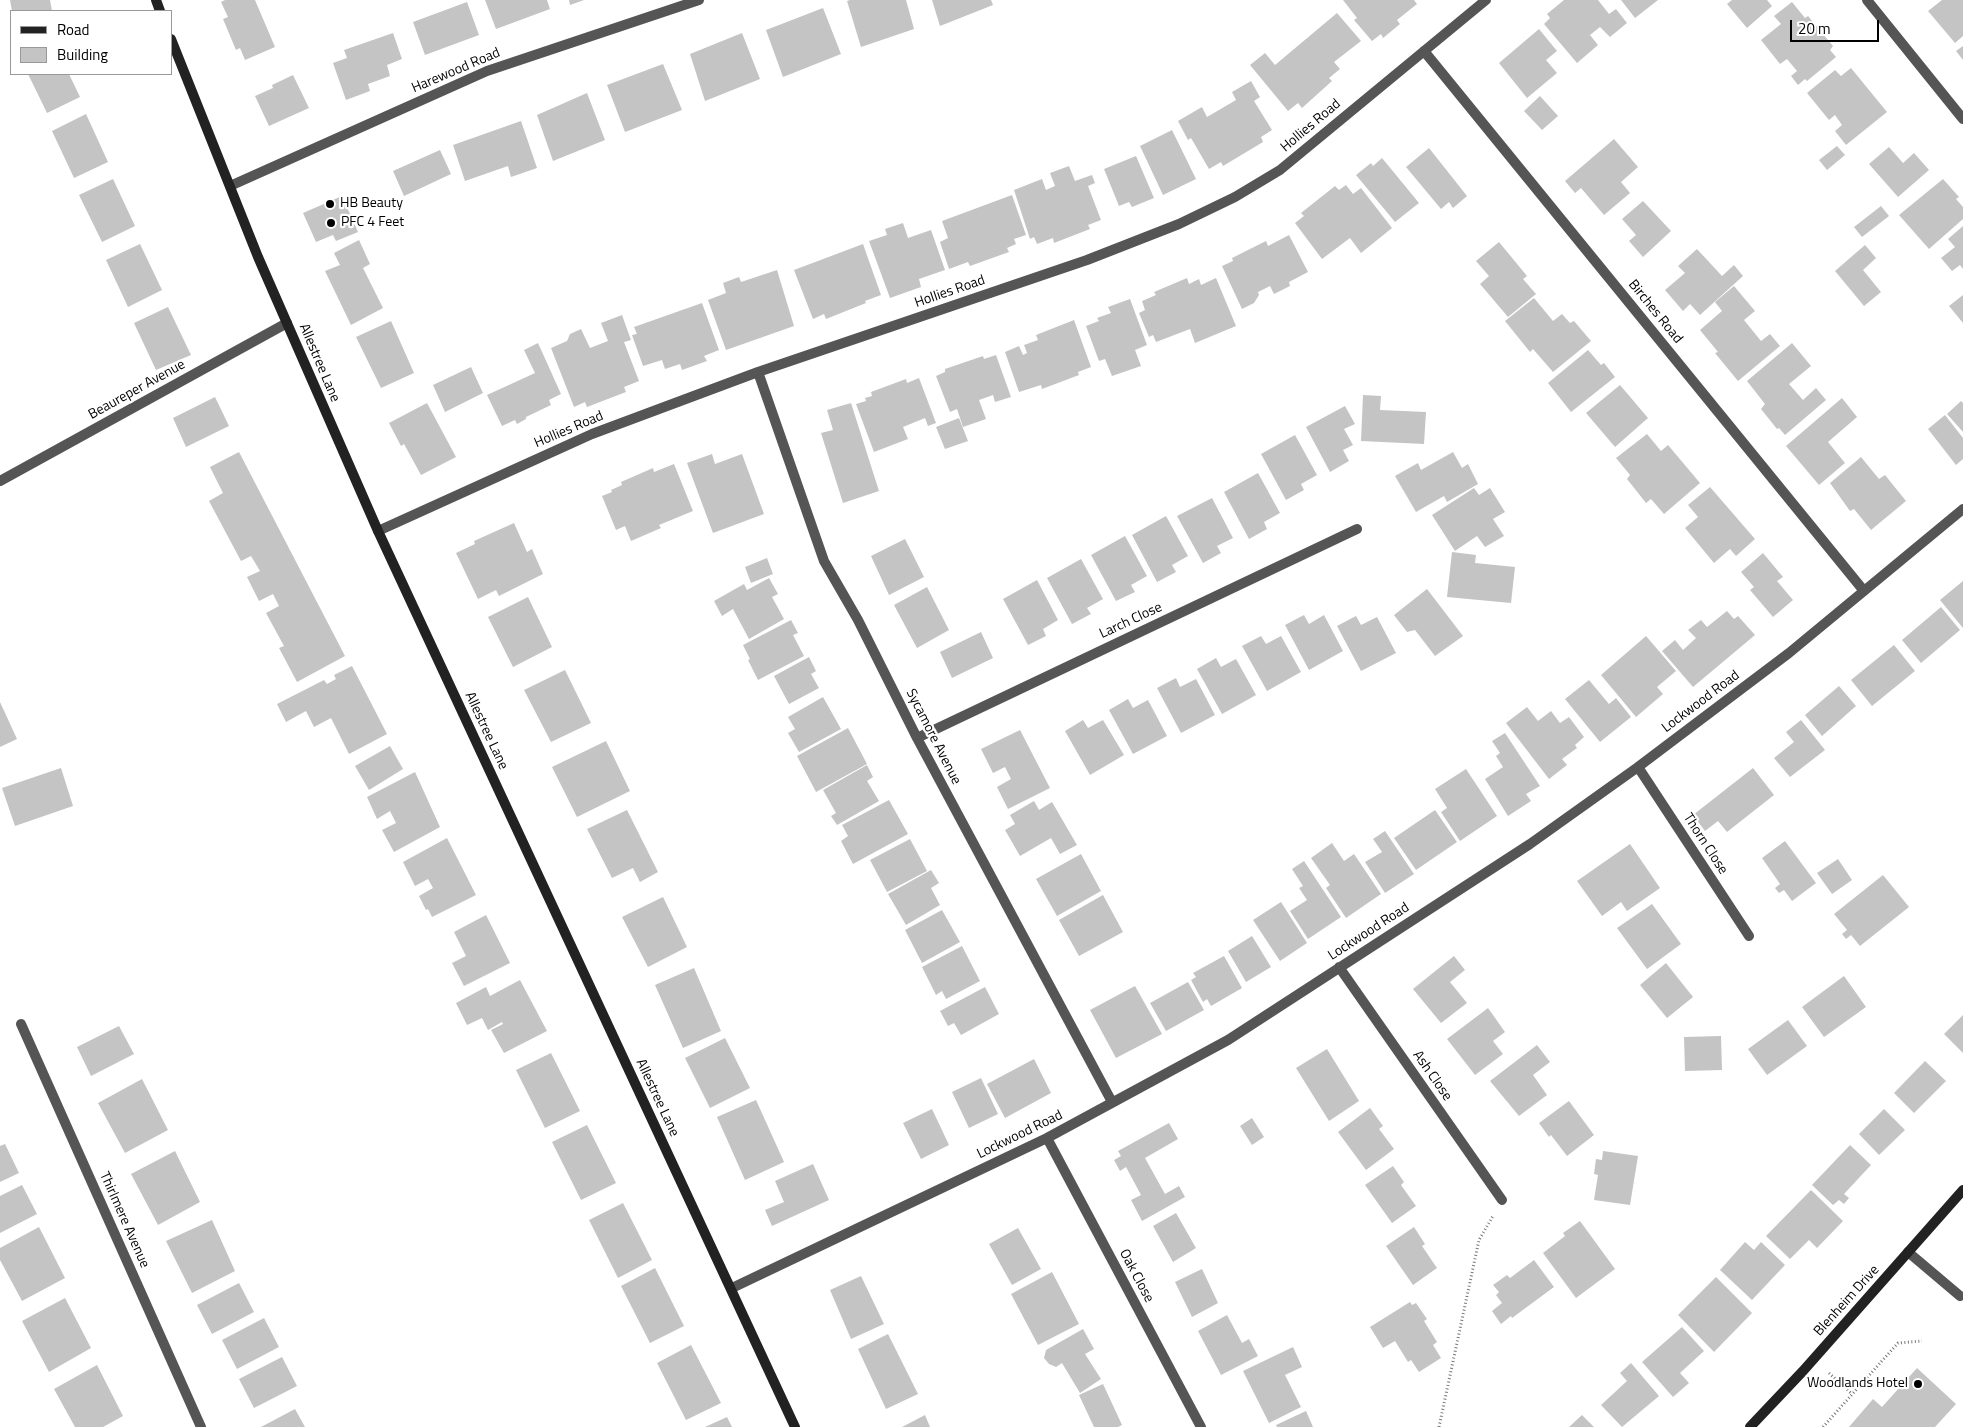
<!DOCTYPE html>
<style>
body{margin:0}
#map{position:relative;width:1963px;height:1427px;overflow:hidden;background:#fff;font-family:"Titillium Web",sans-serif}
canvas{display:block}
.legend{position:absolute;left:10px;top:10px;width:162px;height:65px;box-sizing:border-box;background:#fff;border:1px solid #999;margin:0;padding:6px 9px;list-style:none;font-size:15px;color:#000}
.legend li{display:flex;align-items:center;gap:10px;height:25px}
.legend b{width:25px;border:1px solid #999}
.scale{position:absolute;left:1790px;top:20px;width:89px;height:22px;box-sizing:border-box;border:2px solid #000;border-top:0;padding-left:6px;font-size:15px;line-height:18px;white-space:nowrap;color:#000;-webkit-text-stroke:4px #fff;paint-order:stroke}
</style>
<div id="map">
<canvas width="1963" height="1427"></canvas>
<ul class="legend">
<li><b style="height:6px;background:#222"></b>Road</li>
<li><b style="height:14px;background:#c4c4c4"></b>Building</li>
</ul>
<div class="scale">20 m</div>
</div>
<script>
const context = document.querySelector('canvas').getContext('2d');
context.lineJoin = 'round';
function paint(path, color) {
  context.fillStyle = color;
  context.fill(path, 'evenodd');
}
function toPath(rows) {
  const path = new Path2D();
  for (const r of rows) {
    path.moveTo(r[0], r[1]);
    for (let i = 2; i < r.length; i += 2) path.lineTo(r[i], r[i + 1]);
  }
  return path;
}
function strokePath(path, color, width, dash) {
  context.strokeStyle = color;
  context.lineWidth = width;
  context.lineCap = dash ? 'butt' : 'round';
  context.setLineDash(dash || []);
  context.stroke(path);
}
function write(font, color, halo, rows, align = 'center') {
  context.font = font + ' "Titillium Web",sans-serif';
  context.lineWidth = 4.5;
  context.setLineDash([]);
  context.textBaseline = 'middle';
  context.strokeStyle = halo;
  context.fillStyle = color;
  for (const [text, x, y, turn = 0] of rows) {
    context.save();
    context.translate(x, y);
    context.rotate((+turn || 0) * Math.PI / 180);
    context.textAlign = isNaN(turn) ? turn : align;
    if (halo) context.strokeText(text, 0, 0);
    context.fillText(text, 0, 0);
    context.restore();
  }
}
paint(toPath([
 [10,0,50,0,52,11,12,11],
 [225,0,255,0,275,47,245,60,240,48,236,50,223,19,228,17,221,2],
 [485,0,547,0,550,9,496,29],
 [569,0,584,0,570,5],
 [850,0,906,0,914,29,861,47,847,1],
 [932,0,991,0,993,5,940,26],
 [1343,0,1414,0,1417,4,1397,20,1400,24,1383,38,1381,34,1372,41,1354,20,1357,18],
 [1564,0,1598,0,1609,14,1616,9,1627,23,1610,37,1600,27,1590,35,1598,45,1577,63,1544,24,1550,18,1547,14],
 [1621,0,1658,0,1635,18],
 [1732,0,1767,0,1772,6,1747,28,1727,4],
 [1942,0,1963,0,1963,36,1955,43,1928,11],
 [467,2,479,35,425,55,413,22],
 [1792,2,1805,18,1808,16,1833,46,1830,50,1836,57,1807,81,1805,79,1798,85,1791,76,1797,71,1787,59,1780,64,1761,40,1781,24,1774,16],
 [823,8,841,54,783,77,766,30],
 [1337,13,1361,41,1334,62,1340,69,1329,78,1332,81,1302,108,1298,103,1288,111,1250,65,1265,53,1275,65],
 [1539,29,1557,51,1546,60,1557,73,1527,98,1499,63],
 [393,33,402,59,387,65,390,76,368,84,370,91,346,100,333,63,347,58,344,50],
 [742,33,760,79,705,101,690,54],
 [1963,46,1963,60,1956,51],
 [663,64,682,110,625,132,607,85],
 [1851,68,1887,112,1846,145,1835,131,1842,125,1835,115,1829,120,1807,93,1835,70,1841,76],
 [28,74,69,74,80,97,47,113],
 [293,75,309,108,269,126,255,96,273,88,272,85],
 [1251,81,1260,97,1254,101,1272,130,1261,137,1263,142,1223,166,1221,162,1209,169,1191,138,1188,140,1178,121,1202,107,1207,117,1236,100,1232,92],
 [587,93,605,140,553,161,537,115],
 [1540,96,1558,116,1542,130,1524,111],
 [86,114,108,162,74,178,52,131],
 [521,121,537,168,511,177,508,166,465,181,453,145],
 [1172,130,1196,179,1163,195,1140,146],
 [1614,139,1638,167,1621,182,1630,193,1604,215,1581,188,1575,193,1565,181],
 [1837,146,1845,155,1827,170,1819,160],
 [1889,147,1903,163,1914,153,1929,170,1898,197,1869,164],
 [1429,148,1467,196,1453,208,1449,202,1441,209,1406,167],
 [440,150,451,174,404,196,393,171],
 [1136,156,1154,198,1132,207,1129,202,1119,206,1104,169],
 [1382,158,1419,203,1395,222,1356,175,1371,163,1373,166],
 [1069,166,1075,181,1092,175,1095,183,1088,186,1101,220,1088,225,1090,229,1054,243,1053,238,1037,244,1034,237,1030,239,1014,190,1042,179,1046,190,1055,186,1050,173],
 [113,179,135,226,102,242,79,195],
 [1943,179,1959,197,1956,199,1963,207,1963,219,1929,249,1899,215],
 [1346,185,1353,194,1361,188,1392,228,1361,253,1350,238,1322,259,1295,223,1304,216,1301,213,1335,186,1339,190],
 [1012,195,1026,235,1014,239,1016,244,1007,248,1009,252,970,266,968,262,949,269,940,242,948,238,942,221],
 [342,196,358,232,336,241,333,235,316,242,303,213],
 [1643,201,1671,231,1643,257,1629,241,1636,235,1622,219],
 [1881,206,1889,216,1862,237,1854,227],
 [903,223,908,238,931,230,945,270,919,279,921,287,890,298,869,241,887,235,885,229],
 [1963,226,1963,269,1960,265,1952,271,1941,258,1955,247,1948,239],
 [1289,235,1308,272,1289,282,1290,286,1274,294,1270,286,1258,292,1259,295,1254,303,1242,309,1222,266,1233,261,1232,258,1266,241,1268,246],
 [359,240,370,264,363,268,383,308,351,325,325,271,340,265,334,253],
 [1499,242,1527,276,1523,279,1536,294,1508,317,1480,284,1489,276,1476,261],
 [140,244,162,290,128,307,106,260],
 [863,244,881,295,865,301,866,303,826,319,824,314,813,319,794,270],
 [1865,245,1876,258,1863,270,1881,292,1864,306,1835,271],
 [1697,249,1722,276,1734,265,1743,276,1700,315,1690,304,1683,311,1665,290,1685,273,1678,266],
 [777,270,794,326,726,350,708,300,726,293,723,283,739,277,741,282],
 [1187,278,1189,284,1199,279,1201,285,1216,278,1236,326,1195,343,1190,329,1156,342,1153,335,1149,337,1139,313,1145,310,1142,301,1156,295,1154,292],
 [1734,286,1755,311,1744,320,1761,341,1770,334,1780,346,1738,381,1715,353,1718,352,1700,330,1722,311,1715,302],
 [1963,295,1963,323,1949,306],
 [1534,298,1553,321,1562,314,1570,323,1574,321,1591,341,1553,372,1533,349,1530,352,1505,321],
 [1130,299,1147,345,1135,350,1141,366,1112,376,1105,359,1099,361,1086,326,1099,321,1097,318,1111,313,1108,307],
 [702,303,719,350,704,356,707,361,682,370,680,364,665,369,662,360,643,366,632,335,637,334,634,327],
 [168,307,191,355,156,370,134,323],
 [622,315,631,340,624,342,639,381,624,387,626,392,587,407,585,402,574,407,551,348,567,341,570,334,581,329,590,348,608,341,601,323],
 [1074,320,1091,367,1078,372,1079,375,1042,389,1041,385,1019,392,1005,352,1019,346,1023,355,1027,353,1024,345,1038,340,1036,335],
 [391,321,414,373,381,388,356,337],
 [538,343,561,394,549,400,551,405,526,417,526,419,517,424,515,420,502,426,487,395,535,373,524,350],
 [1792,343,1811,366,1789,384,1803,400,1816,388,1826,400,1785,435,1779,428,1777,429,1761,409,1765,404,1747,381],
 [1588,350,1601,365,1604,363,1615,377,1571,412,1548,383],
 [996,355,1011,397,995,402,993,395,979,400,986,419,963,427,957,409,950,412,936,376,945,372,945,369,983,356,984,359],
 [471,367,483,393,445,412,433,385],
 [919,378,936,423,928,426,925,418,903,427,908,439,874,452,856,404,866,401,865,398,872,396,871,392,906,379,907,383],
 [1620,385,1648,418,1615,447,1586,413],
 [1363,395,1381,396,1380,410,1426,412,1424,444,1361,441],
 [215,397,229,426,186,447,173,418],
 [1842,398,1857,417,1828,442,1845,463,1819,485,1786,446],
 [1961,401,1963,403,1963,432,1947,414],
 [427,403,456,457,421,475,404,444,401,446,389,423],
 [851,403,879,491,843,503,821,433,833,430,827,410],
 [1345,406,1355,424,1344,429,1353,445,1343,450,1349,461,1330,472,1306,427],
 [1945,415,1963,438,1963,459,1956,465,1928,429],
 [959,418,968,441,945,449,936,427],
 [1647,434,1661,451,1668,445,1700,483,1664,514,1651,499,1646,503,1627,479,1630,475,1616,458],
 [1295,435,1317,475,1301,484,1304,490,1286,500,1261,454],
 [239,452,345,656,297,682,279,648,284,646,266,613,279,606,273,594,259,601,247,577,260,571,251,556,241,561,209,501,223,493,210,467],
 [1453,452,1462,468,1468,464,1478,484,1447,502,1444,496,1416,512,1395,476,1418,463,1421,470],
 [712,454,715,464,742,454,764,514,713,533,687,463],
 [1861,457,1879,479,1885,475,1906,501,1871,530,1854,509,1850,511,1830,483],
 [674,464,693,511,659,525,661,528,631,541,625,526,616,530,602,496,612,492,611,490,622,485,621,482,653,468,654,472],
 [1258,473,1280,513,1264,522,1267,529,1249,539,1224,492],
 [1710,487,1755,539,1736,556,1730,549,1714,563,1685,528,1698,517,1688,505],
 [1474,488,1479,495,1490,488,1505,512,1493,519,1504,536,1485,547,1477,536,1455,551,1432,515],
 [1212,498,1233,538,1217,546,1221,553,1203,563,1177,516],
 [1166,516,1188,556,1172,565,1176,572,1157,582,1132,535],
 [514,523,527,552,532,549,543,574,499,596,496,590,478,599,456,553,475,544,474,541],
 [1125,536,1147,576,1131,585,1135,592,1116,601,1091,555],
 [905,539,924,577,889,595,871,556],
 [1452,552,1476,555,1475,563,1515,567,1511,603,1447,597],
 [1763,553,1783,577,1777,581,1793,600,1773,617,1750,590,1754,587,1741,572],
 [767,558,773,574,751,583,745,567],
 [1081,559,1103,599,1087,608,1091,614,1072,624,1047,578],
 [769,578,778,594,772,597,784,619,749,639,733,609,722,616,714,601,744,584,747,590],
 [1037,580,1058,620,1043,629,1046,636,1028,645,1003,599],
 [1963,581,1963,628,1940,600],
 [927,587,949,630,917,648,894,605],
 [1427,589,1463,636,1435,656,1415,630,1407,632,1394,615],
 [528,597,552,647,513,667,488,617],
 [1941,607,1960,630,1921,663,1902,640],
 [1727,611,1734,619,1738,616,1755,635,1693,687,1662,651,1675,640,1683,650,1696,638,1688,630,1701,620,1707,627],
 [1304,615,1309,624,1324,615,1343,651,1309,670,1285,625],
 [1356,616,1361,625,1377,617,1396,653,1361,671,1337,626],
 [791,620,798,633,793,635,804,656,758,680,748,660,750,659,743,645],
 [981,632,993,658,952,678,940,652],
 [1261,636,1266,644,1281,636,1301,672,1267,691,1242,646],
 [1646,636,1676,671,1657,687,1663,694,1636,717,1601,675],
 [1894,645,1915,671,1872,706,1851,680],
 [809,657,816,671,811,674,819,688,789,704,774,676],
 [1216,658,1221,667,1236,659,1256,695,1222,714,1197,669],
 [352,666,387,734,349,754,331,718,314,727,306,711,286,722,277,704,324,680,327,684,336,679,334,675],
 [565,670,591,723,551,742,524,690],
 [1176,678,1180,687,1196,679,1215,715,1181,733,1157,688],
 [1589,680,1609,704,1616,698,1631,717,1600,742,1565,699],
 [1839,686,1856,706,1822,736,1805,715],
 [823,697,841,729,799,752,788,733,795,729,788,717],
 [1128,699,1133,708,1148,700,1167,736,1133,754,1109,710],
 [0,702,17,739,0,747],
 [1527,707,1538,721,1551,711,1560,723,1569,717,1584,737,1575,745,1577,748,1562,759,1567,765,1549,779,1506,723],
 [1083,720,1088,728,1103,720,1124,755,1090,775,1065,731],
 [1801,720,1825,750,1790,777,1774,758,1794,742,1786,732],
 [848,728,867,764,816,792,797,756],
 [1020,730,1050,788,1008,809,997,787,1011,779,1005,767,993,773,981,749],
 [1505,733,1540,786,1526,794,1531,801,1508,816,1485,779,1503,767,1496,756,1500,753,1492,741],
 [606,741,630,791,577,817,552,767],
 [390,746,403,769,369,790,355,766],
 [867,765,873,777,867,781,879,801,837,825,831,816,836,813,823,790],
 [61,768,73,806,15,826,2,788],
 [1753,768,1774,795,1727,832,1718,821,1705,831,1693,815],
 [1466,769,1497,816,1460,841,1441,812,1447,808,1435,789],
 [415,772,440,827,394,852,382,830,396,823,390,811,377,819,367,797],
 [889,800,908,834,853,864,841,841,848,836,842,825],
 [1034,801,1039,810,1052,802,1077,845,1060,854,1051,838,1020,856,1005,830,1015,824,1010,815],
 [627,810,658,872,640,882,633,868,612,878,587,829],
 [1435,810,1457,842,1416,870,1394,838],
 [1385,831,1414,874,1385,893,1365,862,1382,852,1373,839],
 [447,838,476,895,432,917,428,909,426,910,419,896,433,888,428,879,415,886,403,862],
 [910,839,927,871,887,892,870,860],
 [1785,841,1816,883,1792,901,1784,890,1779,893,1775,888,1780,884,1762,858],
 [1332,843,1344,861,1354,854,1381,894,1346,918,1326,888,1330,885,1311,858],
 [1630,844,1660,888,1627,911,1621,902,1602,916,1577,881],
 [1081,854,1101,891,1057,916,1036,879],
 [1838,859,1852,880,1832,894,1817,873],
 [1304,861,1341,917,1308,939,1290,911,1307,900,1299,888,1303,886,1292,869],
 [931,870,939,883,931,888,940,905,906,925,888,894],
 [1883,875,1909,907,1860,946,1851,935,1846,939,1842,934,1847,930,1834,914],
 [1103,895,1123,932,1079,956,1059,920],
 [663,897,687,947,648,967,622,917],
 [1281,902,1307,943,1280,961,1253,920],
 [1652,904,1681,944,1647,969,1617,928],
 [942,910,960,942,922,963,905,930],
 [486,915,510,963,464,986,452,963,466,956,454,932],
 [1252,936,1271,967,1246,982,1228,951],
 [962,946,980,981,946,999,942,991,936,995,922,967],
 [1224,956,1242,988,1211,1006,1207,999,1203,1002,1191,980,1196,977,1193,973],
 [1454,956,1465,970,1450,982,1467,1003,1441,1023,1413,989],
 [1666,963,1693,997,1667,1018,1640,985],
 [694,968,721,1031,683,1048,655,985],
 [1844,976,1866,1007,1824,1037,1802,1007],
 [520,980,547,1031,504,1053,491,1030,503,1024,502,1022,488,1030,482,1018,467,1025,456,1003,486,987,490,996],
 [1188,982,1204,1010,1166,1031,1150,1003],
 [1135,986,1162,1034,1116,1058,1090,1010],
 [985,987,999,1014,961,1035,954,1023,948,1026,940,1011],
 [1488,1008,1505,1032,1493,1041,1503,1054,1475,1075,1447,1039],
 [1963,1015,1963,1053,1944,1034],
 [1788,1020,1807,1046,1767,1075,1748,1049],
 [119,1026,134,1054,91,1076,77,1047],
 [1721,1036,1722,1070,1685,1071,1684,1037],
 [725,1038,750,1088,710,1108,685,1058],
 [1537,1045,1550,1062,1533,1075,1547,1095,1519,1116,1490,1081],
 [1327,1049,1359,1101,1329,1121,1296,1068],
 [551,1053,580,1111,545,1128,516,1070],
 [1034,1059,1051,1093,1005,1118,987,1084],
 [1925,1061,1946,1081,1914,1113,1894,1093],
 [981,1078,998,1114,969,1128,952,1092],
 [142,1079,168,1130,125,1153,98,1103],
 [756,1100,784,1162,745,1180,717,1117],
 [1569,1101,1594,1135,1567,1156,1551,1135,1549,1137,1539,1123],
 [1370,1108,1383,1126,1379,1129,1394,1149,1366,1170,1338,1132],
 [932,1109,949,1145,921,1159,903,1123],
 [1884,1109,1905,1130,1879,1155,1859,1134],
 [1252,1118,1264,1137,1252,1145,1240,1126],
 [1169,1123,1178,1139,1145,1158,1165,1194,1179,1186,1185,1197,1142,1221,1131,1200,1141,1195,1126,1167,1120,1171,1114,1160,1121,1156,1118,1151],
 [587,1125,616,1183,581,1200,552,1142],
 [5,1144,19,1173,0,1182,0,1146],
 [1850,1145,1871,1165,1844,1194,1849,1198,1844,1204,1839,1200,1833,1205,1812,1185],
 [175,1151,200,1202,158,1225,131,1174],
 [1603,1151,1638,1156,1630,1205,1594,1200,1598,1175,1594,1174,1596,1159,1602,1160],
 [813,1164,829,1200,772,1226,765,1210,784,1202,775,1181],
 [1393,1166,1404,1182,1401,1185,1416,1206,1392,1223,1365,1185],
 [22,1185,37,1214,0,1233,0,1196],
 [1811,1190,1843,1221,1817,1248,1809,1240,1790,1259,1766,1236],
 [623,1203,652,1260,618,1278,589,1220],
 [1176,1213,1196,1248,1173,1262,1153,1226],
 [212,1220,235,1271,192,1293,166,1241],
 [1580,1221,1615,1269,1576,1298,1543,1253,1565,1236,1563,1233],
 [39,1227,65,1278,22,1301,0,1260,0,1248],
 [1414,1227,1425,1244,1422,1246,1437,1268,1413,1285,1386,1246],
 [1018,1228,1041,1269,1012,1285,989,1244],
 [1745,1242,1754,1250,1761,1242,1785,1265,1752,1300,1720,1270],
 [1534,1260,1554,1287,1512,1318,1511,1316,1501,1324,1492,1311,1502,1303,1496,1295,1499,1292,1493,1285,1507,1275,1510,1278],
 [655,1268,684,1326,650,1343,621,1286],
 [1202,1269,1218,1303,1192,1317,1175,1282],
 [1052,1272,1079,1324,1038,1345,1011,1294],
 [861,1276,884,1324,851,1339,830,1290],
 [1716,1277,1752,1313,1714,1352,1678,1315],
 [239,1283,254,1312,212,1334,197,1305],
 [65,1298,91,1348,49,1372,22,1321],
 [1410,1302,1412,1305,1416,1303,1427,1319,1424,1321,1437,1342,1433,1345,1441,1358,1419,1372,1411,1360,1408,1362,1395,1341,1383,1348,1370,1327],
 [1227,1315,1242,1343,1249,1339,1258,1356,1221,1375,1198,1331],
 [264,1318,279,1347,237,1369,222,1340],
 [1682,1327,1704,1351,1680,1373,1689,1383,1673,1397,1642,1362],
 [1083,1329,1094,1349,1085,1354,1101,1379,1080,1393,1062,1363,1056,1367,1049,1364,1044,1358,1046,1350],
 [888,1334,918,1394,886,1409,858,1349],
 [691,1345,721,1403,686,1420,657,1363],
 [1293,1347,1302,1367,1285,1375,1301,1407,1269,1423,1243,1371],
 [282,1357,297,1386,254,1408,239,1379],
 [1631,1363,1659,1396,1622,1427,1601,1405,1627,1381,1620,1373],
 [97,1365,123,1416,103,1427,75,1427,54,1389],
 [1917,1368,1956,1404,1935,1427,1849,1427,1873,1399,1882,1407],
 [1103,1384,1122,1425,1118,1427,1094,1427,1079,1395],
 [295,1409,305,1427,261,1427],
 [1306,1411,1313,1427,1277,1427,1276,1425],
 [925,1415,930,1427,902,1427],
 [1582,1415,1594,1427,1569,1427],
 [727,1417,732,1427,705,1427]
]), '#c4c4c4');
strokePath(toPath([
 [1829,1373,1852,1394],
 [1439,1427,1479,1240,1493,1216],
 [1823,1427,1898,1343,1922,1341]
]), '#777', 3, [1, 2.5]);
strokePath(toPath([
 [0,481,287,323],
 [1908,1252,1960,1296]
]), '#555', 10);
strokePath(toPath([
 [1867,0,1963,119],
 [1424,51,1864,591],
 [230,186,487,71,699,0],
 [758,372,824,561,858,620,917,738,1112,1102],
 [378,531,592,434,758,372,1087,260,1179,224,1235,197,1280,170,1486,0],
 [917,738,1357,529],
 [1638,767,1749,936],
 [1339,967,1502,1200],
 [21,1024,201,1427],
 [1047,1138,1201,1427],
 [732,1288,1047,1138,1228,1040,1530,844,1638,767,1789,653,1963,509]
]), '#555', 10);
strokePath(toPath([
 [156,0,160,11],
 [171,39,258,257,378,531,795,1427],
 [1750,1427,1803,1371,1963,1190]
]), '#222', 10);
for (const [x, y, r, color] of [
 [330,204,5,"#000"],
 [331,223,5,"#000"],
 [1918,1384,5,"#000"]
]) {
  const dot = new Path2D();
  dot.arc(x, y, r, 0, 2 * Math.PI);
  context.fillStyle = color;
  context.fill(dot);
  strokePath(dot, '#fff', 2);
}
write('14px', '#000', '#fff', [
 ["Harewood Road",456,71,-23],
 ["Hollies Road",1311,126,-40],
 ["Hollies Road",950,292,-19],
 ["Birches Road",1655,312,51],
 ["Allestree Lane",319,363,67],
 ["Beaureper Avenue",137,390,-29],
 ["Hollies Road",569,430,-23],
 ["Larch Close",1131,621,-25],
 ["Lockwood Road",1701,702,-37],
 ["Allestree Lane",486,731,65],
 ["Sycamore Avenue",933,737,63],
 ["Thorn Close",1705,844,57],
 ["Lockwood Road",1369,932,-33],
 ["Ash Close",1432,1076,55],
 ["Allestree Lane",657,1098,65],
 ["Lockwood Road",1020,1135,-26],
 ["Thirlmere Avenue",124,1220,66],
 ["Oak Close",1136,1276,62],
 ["Blenheim Drive",1847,1301,-48]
]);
write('14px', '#000', '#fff', [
 ["HB Beauty",340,204],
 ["PFC 4 Feet",341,223],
 ["Woodlands Hotel",1908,1384,"right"]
], 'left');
</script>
